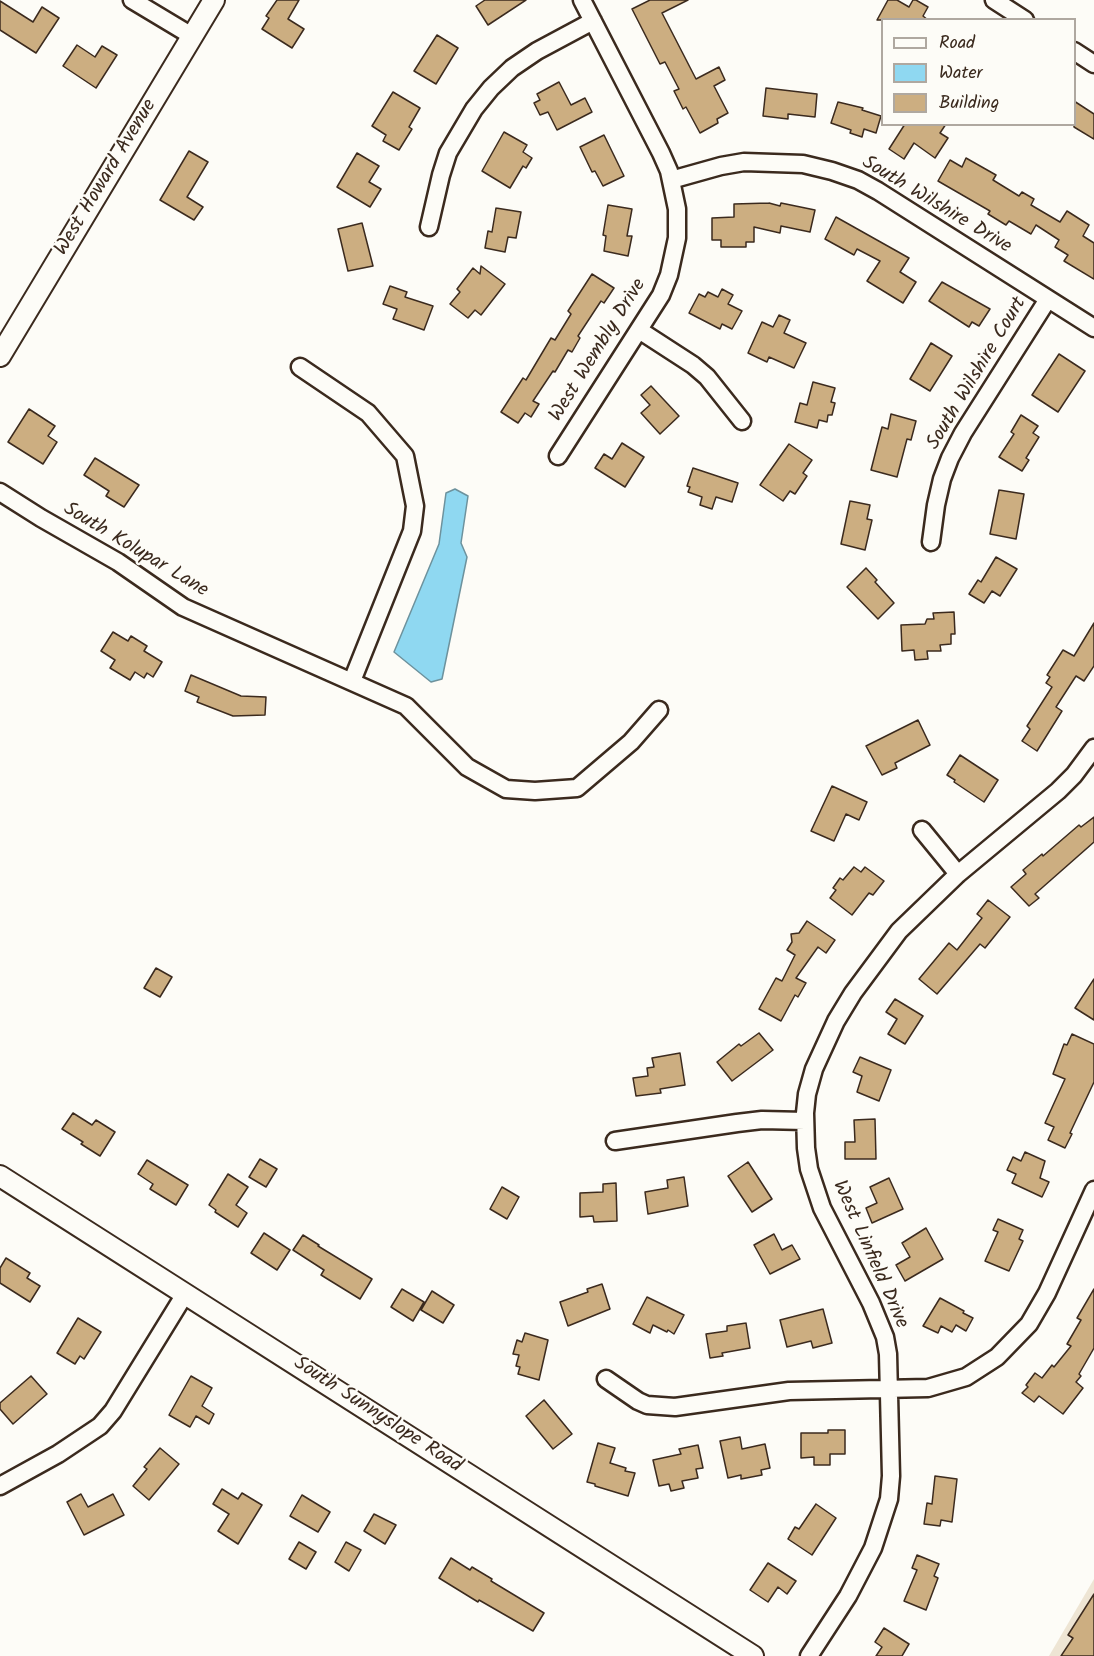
<!DOCTYPE html>
<style>
body{margin:0}
#map{position:relative;width:1094px;height:1656px;overflow:hidden;background:#fdfcf7;font-family:Kalam,sans-serif}
canvas{display:block}
.legend{position:absolute;left:881px;top:18px;width:195px;height:108px;box-sizing:border-box;background:#fdfcf7;border:2px solid #afa8a0;margin:0;padding:8px 10px;list-style:none;font-size:18px;color:#3b2a1e}
.legend li{display:flex;align-items:center;gap:12px;height:30px}
.legend b{width:30px;border:2px solid #afa8a0}
</style>
<div id="map">
<canvas width="1094" height="1656"></canvas>
<ul class="legend">
<li><b style="height:8px;background:#fdfcf7"></b>Road</li>
<li><b style="height:16px;background:#8fd8f1"></b>Water</li>
<li><b style="height:16px;background:#ccae81"></b>Building</li>
</ul>
</div>
<script>
const context = document.querySelector('canvas').getContext('2d');
context.lineJoin = 'round';
function paint(path, color) {
  context.fillStyle = color;
  context.fill(path, 'evenodd');
}
function toPath(rows) {
  const path = new Path2D();
  for (const r of rows) {
    path.moveTo(r[0], r[1]);
    for (let i = 2; i < r.length; i += 2) path.lineTo(r[i], r[i + 1]);
  }
  return path;
}
function strokePath(path, color, width, dash) {
  context.strokeStyle = color;
  context.lineWidth = width;
  context.lineCap = dash ? 'butt' : 'round';
  context.setLineDash(dash || []);
  context.stroke(path);
}
function write(font, color, halo, rows, align = 'center') {
  context.font = font + ' Kalam,sans-serif';
  context.lineWidth = 5;
  context.setLineDash([]);
  context.textBaseline = 'middle';
  context.strokeStyle = halo;
  context.fillStyle = color;
  for (const [text, x, y, turn = 0] of rows) {
    context.save();
    context.translate(x, y);
    context.rotate((+turn || 0) * Math.PI / 180);
    context.textAlign = isNaN(turn) ? turn : align;
    if (halo) context.strokeText(text, 0, 0);
    context.fillText(text, 0, 0);
    context.restore();
  }
}
paint(toPath([
 [1094,1579,1094,1656,1049,1656]
]), '#eee5d4');
const water = toPath([
 [455,489,468,496,461,543,467,557,442,679,431,682,394,652,439,544,446,493,455,489]
]);
paint(water, '#8fd8f1');
strokePath(water, '#6d929d', 1.5);
const building = toPath([
 [277,0,299,0,288,19,304,29,292,48,262,29,269,18,266,16,277,0],
 [485,0,526,0,488,25,476,6,485,0],
 [650,0,688,0,662,13,696,79,719,67,725,80,714,86,728,113,717,119,718,123,700,133,686,107,683,109,674,91,679,89,665,62,660,64,632,9,650,0],
 [888,0,897,0,909,7,913,0,916,0,928,7,923,16,928,20,877,20,888,0],
 [0,1,33,22,42,7,59,18,36,53,0,30,0,1],
 [437,35,458,48,436,84,414,71,437,35],
 [77,45,95,57,102,46,117,55,96,88,63,66,77,45],
 [559,82,571,105,585,98,592,112,557,130,548,112,540,115,534,103,540,100,537,94,559,82],
 [766,88,817,94,815,117,788,114,788,119,763,116,766,88],
 [393,92,420,108,409,127,412,129,399,150,383,141,386,135,372,126,393,92],
 [1074,101,1094,114,1094,139,1074,127,1074,101],
 [838,102,863,108,862,110,881,116,876,133,864,129,862,137,850,133,851,130,831,123,838,102],
 [905,124,946,124,940,133,948,138,935,158,914,143,904,159,889,149,905,124],
 [504,132,527,145,523,152,532,158,526,168,523,166,510,188,482,171,504,132],
 [604,135,624,176,603,186,595,171,592,172,580,147,604,135],
 [189,151,208,162,187,197,203,207,194,220,160,200,189,151],
 [357,153,379,166,369,182,381,189,370,207,337,187,357,153],
 [966,158,996,175,993,180,1019,196,1022,192,1034,199,1031,205,1060,222,1067,211,1089,225,1083,236,1094,243,1094,279,1064,261,1068,255,1055,247,1059,240,1036,225,1031,234,1009,221,1006,225,988,214,990,211,938,181,950,160,962,167,966,158],
 [769,203,780,206,781,203,815,210,810,232,781,226,780,233,754,227,754,242,746,242,746,247,721,247,721,240,712,240,712,218,734,217,734,204,769,203],
 [608,205,632,209,627,236,632,236,628,256,604,251,606,236,603,235,608,205],
 [496,208,521,212,516,238,508,237,505,252,485,248,488,231,492,232,496,208],
 [836,217,909,258,900,272,916,282,903,303,867,281,880,261,857,249,854,255,825,239,836,217],
 [362,223,373,266,348,271,338,229,362,223],
 [481,266,505,284,481,315,475,310,468,318,450,304,460,292,457,289,473,268,480,274,481,266],
 [592,274,614,288,604,303,601,301,578,336,580,338,572,352,568,350,555,372,553,371,533,401,539,404,531,417,525,413,518,423,501,412,523,378,526,380,551,338,555,340,571,314,568,311,592,274],
 [942,282,990,309,979,326,972,322,969,327,929,301,942,282],
 [390,286,407,292,405,297,433,306,424,330,393,319,397,309,383,304,390,286],
 [722,289,733,295,728,304,742,311,732,329,722,324,720,329,689,313,699,294,705,297,708,292,718,297,722,289],
 [779,315,790,320,784,333,806,343,794,368,769,357,767,362,748,353,762,322,773,327,779,315],
 [931,343,952,356,930,391,910,379,931,343],
 [1059,354,1085,371,1058,412,1032,395,1059,354],
 [813,382,835,388,831,402,835,403,832,415,828,415,827,422,819,420,817,428,795,422,800,403,807,405,813,382],
 [651,386,679,416,660,434,641,413,650,405,641,395,651,386],
 [29,409,55,426,48,436,57,442,43,464,8,442,29,409],
 [891,414,916,421,911,440,907,439,897,477,871,470,882,427,888,429,891,414],
 [1021,415,1038,426,1033,433,1039,437,1026,458,1029,460,1022,471,999,457,1014,434,1011,432,1021,415],
 [622,443,644,457,625,487,595,468,604,454,612,459,622,443],
 [789,444,812,460,803,473,807,476,795,494,790,491,783,501,760,485,789,444],
 [95,458,139,485,124,507,106,496,109,491,84,475,95,458],
 [693,468,738,483,732,502,716,497,712,509,700,505,702,497,688,492,690,487,687,486,693,468],
 [999,490,1024,494,1016,539,990,534,999,490],
 [850,501,870,505,867,519,872,520,865,550,841,544,850,501],
 [996,557,1017,569,1000,596,992,591,984,603,969,594,978,580,981,582,996,557],
 [866,568,877,580,875,582,894,603,878,619,847,587,866,568],
 [954,612,955,634,951,634,951,644,940,645,941,651,927,651,928,659,915,660,914,650,902,651,901,625,925,624,927,619,934,619,933,613,954,612],
 [1094,623,1094,666,1084,681,1076,676,1056,707,1062,711,1037,751,1022,741,1030,729,1027,726,1052,687,1046,683,1050,677,1047,675,1063,650,1074,656,1094,623],
 [113,632,128,641,131,636,147,646,144,651,162,662,153,677,147,673,144,678,135,672,130,680,110,668,115,660,101,651,113,632],
 [191,675,241,696,266,697,265,715,233,716,197,702,199,697,185,691,191,675],
 [918,720,930,745,895,763,897,768,882,775,866,746,918,720],
 [960,755,998,780,984,802,954,782,955,780,947,775,960,755],
 [832,786,867,802,859,820,846,814,834,841,811,831,832,786],
 [1094,817,1094,842,1035,894,1039,898,1029,906,1011,887,1026,874,1023,870,1042,854,1043,856,1079,825,1081,827,1094,817],
 [854,867,861,872,865,867,884,881,873,895,869,893,852,915,830,898,836,890,833,888,840,878,843,880,854,867],
 [988,900,1010,917,985,948,980,944,937,994,919,979,949,943,957,950,982,918,977,914,988,900],
 [807,921,835,940,826,953,818,947,796,978,806,983,798,997,795,995,781,1021,759,1009,776,978,782,981,795,955,787,950,792,942,791,934,799,933,807,921],
 [156,968,172,977,160,997,144,988,156,968],
 [1094,979,1094,1020,1075,1008,1094,979],
 [895,999,923,1016,905,1044,888,1034,897,1019,886,1012,895,999],
 [759,1033,773,1050,732,1081,717,1062,739,1044,741,1046,759,1033],
 [1072,1034,1094,1044,1094,1082,1070,1133,1072,1134,1065,1148,1048,1140,1054,1127,1045,1123,1065,1079,1053,1074,1064,1044,1067,1045,1072,1034],
 [680,1053,685,1085,660,1089,661,1093,636,1096,633,1078,648,1076,647,1068,654,1067,652,1058,680,1053],
 [860,1057,891,1070,879,1101,857,1092,862,1076,853,1072,860,1057],
 [73,1113,92,1125,96,1120,115,1132,100,1156,81,1144,83,1142,62,1129,73,1113],
 [875,1119,876,1159,845,1159,845,1142,855,1142,854,1120,875,1119],
 [1025,1152,1045,1161,1040,1178,1049,1182,1042,1197,1012,1183,1016,1174,1007,1170,1013,1157,1021,1161,1025,1152],
 [260,1159,277,1169,266,1187,249,1177,260,1159],
 [147,1160,188,1185,176,1205,150,1189,153,1184,138,1174,147,1160],
 [748,1162,772,1199,752,1212,728,1176,748,1162],
 [228,1174,248,1187,236,1205,247,1213,238,1227,215,1212,216,1210,209,1205,228,1174],
 [684,1177,688,1206,648,1214,645,1192,668,1188,667,1180,684,1177],
 [889,1178,903,1209,872,1223,866,1208,877,1203,870,1187,889,1178],
 [616,1183,617,1221,594,1222,593,1216,580,1217,580,1193,603,1192,603,1184,616,1183],
 [502,1187,519,1197,507,1219,490,1209,502,1187],
 [998,1219,1023,1230,1019,1239,1023,1241,1009,1271,985,1261,998,1232,993,1230,998,1219],
 [926,1228,943,1259,905,1281,896,1265,910,1257,902,1243,926,1228],
 [264,1233,290,1250,277,1270,251,1253,264,1233],
 [774,1234,782,1250,792,1245,800,1259,770,1274,754,1245,774,1234],
 [303,1235,319,1245,318,1246,372,1279,360,1299,321,1275,324,1270,293,1250,303,1235],
 [6,1258,30,1273,27,1278,40,1286,30,1302,0,1283,0,1268,6,1258],
 [602,1284,610,1309,568,1326,560,1302,588,1292,587,1289,602,1284],
 [402,1289,424,1302,413,1321,391,1307,402,1289],
 [1094,1289,1094,1348,1079,1374,1081,1376,1076,1382,1083,1388,1063,1414,1039,1396,1034,1402,1022,1393,1028,1387,1026,1385,1035,1373,1042,1378,1052,1365,1054,1367,1071,1346,1067,1344,1081,1320,1077,1318,1094,1289],
 [432,1291,454,1305,443,1323,421,1310,432,1291],
 [647,1297,684,1315,674,1334,668,1330,667,1332,653,1325,650,1333,633,1324,647,1297],
 [940,1298,964,1311,963,1313,973,1318,966,1331,956,1325,952,1332,941,1326,938,1333,923,1326,940,1298],
 [823,1309,832,1343,813,1348,811,1341,787,1347,780,1320,823,1309],
 [78,1318,101,1332,84,1359,80,1356,75,1364,57,1353,78,1318],
 [746,1323,750,1348,722,1353,723,1356,710,1358,706,1334,727,1331,727,1326,746,1323],
 [525,1333,548,1340,539,1380,518,1374,520,1367,516,1366,519,1355,513,1354,517,1340,522,1342,525,1333],
 [31,1376,47,1394,13,1424,0,1409,0,1403,31,1376],
 [191,1376,212,1388,202,1406,214,1414,209,1424,196,1416,190,1427,169,1415,191,1376],
 [544,1400,572,1434,553,1449,526,1416,544,1400],
 [828,1430,845,1430,845,1454,830,1454,830,1465,814,1465,814,1457,801,1458,801,1433,828,1433,828,1430],
 [740,1437,742,1449,765,1444,770,1468,761,1470,762,1475,741,1479,741,1475,728,1478,720,1441,740,1437],
 [598,1443,615,1448,610,1463,626,1468,625,1471,635,1473,628,1496,595,1486,595,1484,587,1482,598,1443],
 [698,1445,703,1468,696,1469,698,1478,682,1481,684,1488,671,1491,669,1484,659,1486,653,1460,681,1454,679,1449,698,1445],
 [160,1448,179,1464,149,1500,133,1486,147,1469,144,1467,160,1448],
 [935,1476,957,1479,952,1522,941,1520,940,1526,924,1524,927,1503,932,1504,935,1476],
 [222,1489,238,1499,242,1493,262,1505,238,1544,218,1531,229,1514,213,1504,222,1489],
 [81,1494,88,1507,113,1494,124,1515,84,1535,67,1502,81,1494],
 [302,1495,330,1512,318,1532,290,1516,302,1495],
 [816,1504,836,1518,812,1555,788,1539,795,1527,799,1529,816,1504],
 [374,1514,396,1525,385,1544,364,1531,374,1514],
 [299,1542,316,1552,306,1569,289,1559,299,1542],
 [346,1542,361,1550,349,1571,335,1562,346,1542],
 [917,1555,939,1564,934,1576,938,1578,926,1610,904,1601,917,1570,912,1568,917,1555],
 [451,1558,470,1570,472,1567,492,1579,491,1581,544,1613,533,1631,479,1600,478,1602,439,1578,451,1558],
 [768,1563,796,1581,787,1594,778,1587,768,1602,750,1590,768,1563],
 [1094,1594,1094,1656,1061,1656,1073,1638,1068,1635,1094,1594],
 [884,1628,909,1644,902,1656,876,1656,882,1647,875,1642,884,1628]
]);
paint(building, '#ccae81');
strokePath(building, '#3b2a1e', 1.5);
const minor = toPath([
 [132,0,192,36],
 [994,0,1025,20],
 [1074,51,1094,64],
 [671,180,721,166,744,162,803,164,832,171,858,180,878,191,1094,328],
 [429,227,441,175,448,153,474,109,491,88,512,68,537,51,593,21],
 [639,330,693,365,707,377,742,421],
 [300,367,368,413,405,456,415,506,412,531,352,681],
 [558,456,661,295,669,275,677,238,677,209,669,171,661,153,582,0],
 [0,492,41,518,118,562,183,607,406,706,467,767,506,789,535,791,577,788,631,742,659,710],
 [931,542,936,505,942,479,950,458,963,433,1048,299],
 [922,830,958,874],
 [615,1141,737,1123,762,1120,805,1121],
 [606,1379,638,1401,647,1405,675,1407,789,1391,928,1388,966,1377,997,1357,1029,1324,1047,1293,1094,1190],
 [0,1486,58,1454,100,1426,113,1411,185,1294],
 [809,1656,848,1596,873,1548,889,1499,891,1476,888,1354,885,1337,871,1303,822,1208,809,1169,806,1148,805,1113,807,1094,814,1069,836,1021,853,993,899,931,958,874,1058,791,1074,775,1094,748]
]);
const tertiary = toPath([
 [0,356,214,0],
 [0,1176,753,1656]
]);
strokePath(minor, '#3b2a1e', 21);
strokePath(tertiary, '#3b2a1e', 24);
strokePath(minor, '#fdfcf7', 16);
strokePath(tertiary, '#fdfcf7', 20);
write('20px', '#3b2a1e', '#fdfcf7', [
 ["West Howard Avenue",107,178,-59],
 ["South Wilshire Drive",936,206,31],
 ["West Wembly Drive",599,351,-58],
 ["South Wilshire Court",978,374,-59],
 ["South Kolupar Lane",135,551,31],
 ["West Linfield Drive",869,1255,66],
 ["South Sunnyslope Road",377,1416,33]
]);
</script>
